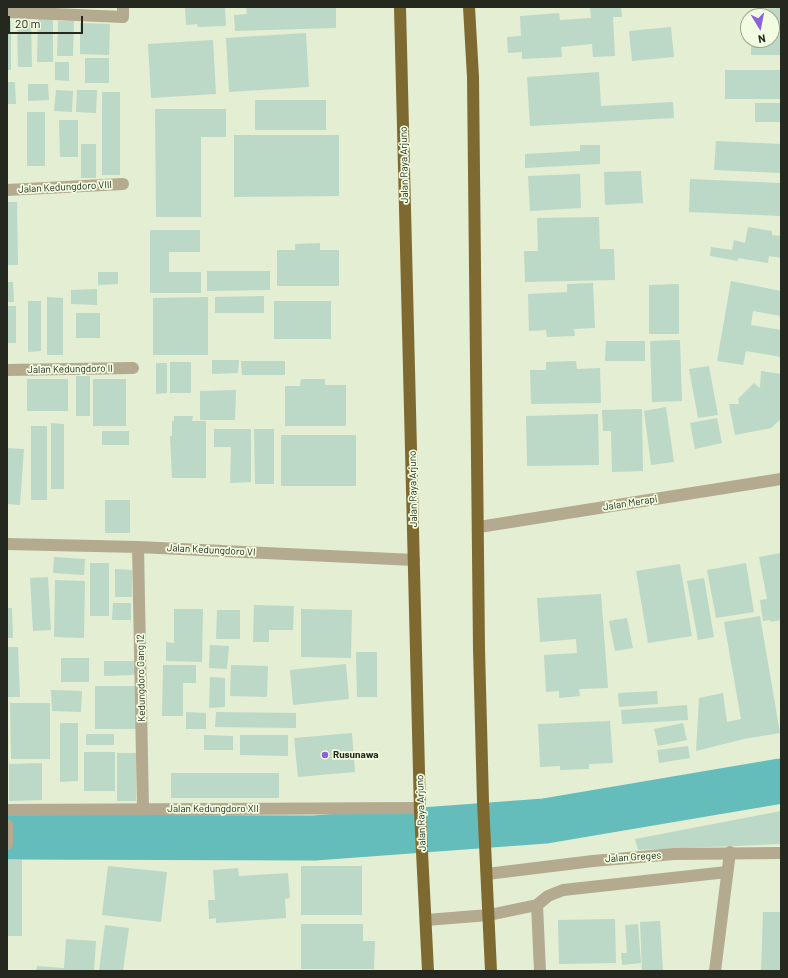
<!DOCTYPE html>
<style>
body{margin:0}
#map{position:relative;width:788px;height:978px;overflow:hidden;background:#e4eed3;font-family:Barlow,sans-serif}
canvas{display:block}
.frame{position:absolute;inset:0;border:8px solid #24281e;pointer-events:none}
.north{position:absolute;left:740px;top:8px;width:40px;height:40px;box-sizing:border-box;background:#f1fce0;border:1px solid #9fa792;border-radius:50%;rotate:170deg;font-size:11px;font-weight:700;line-height:16px;text-align:center;color:#24281e}
.north::after{content:'';display:block;margin:auto;width:14px;height:18px;background:#8c61dc;clip-path:polygon(50% 0,100% 100%,50% 72%,0 100%)}
.scale{position:absolute;left:8px;top:16px;width:75px;height:18px;box-sizing:border-box;border:2px solid #24281e;border-top:0;padding-left:5px;font-size:12px;line-height:14px;white-space:nowrap;color:#24281e;-webkit-text-stroke:3px #f1fce0;paint-order:stroke}
</style>
<div id="map">
<canvas width="788" height="978"></canvas>
<div class="frame"></div>
<div class="north">N</div>
<div class="scale">20 m</div>
</div>
<script>
const context = document.querySelector('canvas').getContext('2d');
context.lineJoin = 'round';
function toPath(rows) {
  const path = new Path2D();
  for (const r of rows) {
    path.moveTo(r[0], r[1]);
    for (let i = 2; i < r.length; i += 2) path.lineTo(r[i], r[i + 1]);
  }
  return path;
}
function strokePath(path, color, width, dash) {
  context.strokeStyle = color;
  context.lineWidth = width;
  context.lineCap = dash ? 'butt' : 'round';
  context.setLineDash(dash || []);
  context.stroke(path);
}
function paint(path, color) {
  context.fillStyle = color;
  context.fill(path, 'evenodd');
}
function write(font, color, halo, rows, align = 'center') {
  context.font = font + ' Barlow,sans-serif';
  context.lineWidth = 3.5;
  context.setLineDash([]);
  context.textBaseline = 'middle';
  context.strokeStyle = halo;
  context.fillStyle = color;
  for (const [text, x, y, turn = 0] of rows) {
    context.save();
    context.translate(x, y);
    context.rotate((+turn || 0) * Math.PI / 180);
    context.textAlign = isNaN(turn) ? turn : align;
    if (halo) context.strokeText(text, 0, 0);
    context.fillText(text, 0, 0);
    context.restore();
  }
}
strokePath(toPath([
 [7,837,314,838,545,821,781,781]
]), '#64bdbb', 45);
paint(toPath([
 [185,7,225,7,226,26,198,27,197,24,186,25],
 [246,7,336,7,336,28,235,31,234,15,247,14],
 [590,7,621,7,622,17,613,17,615,56,593,57,592,44,561,47,562,57,522,59,522,52,508,53,507,37,521,36,520,16,559,13,560,20,591,18],
 [781,8,781,27,772,27,772,16,752,16,752,9],
 [38,19,53,19,53,62,37,62],
 [7,21,11,21,11,70,7,70],
 [17,21,31,21,32,67,18,67],
 [58,21,74,21,73,56,57,56],
 [80,23,110,24,109,55,80,54],
 [671,27,674,57,632,61,629,31],
 [772,32,781,32,781,55,751,55,751,40,772,40],
 [306,33,309,87,229,92,226,38],
 [213,40,216,94,151,98,148,44],
 [85,58,109,58,109,83,85,83],
 [55,62,69,62,69,81,55,80],
 [725,70,781,70,781,99,725,99],
 [599,72,601,106,673,102,674,118,530,126,527,77],
 [7,82,15,82,16,104,7,104],
 [28,84,48,84,49,100,28,101],
 [56,90,73,91,72,112,54,111],
 [77,90,97,90,96,113,76,112],
 [102,92,120,92,120,175,102,175],
 [255,100,326,100,326,130,255,130],
 [755,103,781,103,781,122,755,122],
 [155,109,226,109,226,137,201,137,201,217,156,217],
 [27,112,45,112,45,166,27,166],
 [59,120,78,120,78,157,60,157],
 [234,135,339,135,339,196,234,197],
 [716,141,781,144,781,173,714,170],
 [81,144,96,144,96,178,81,178],
 [580,145,600,145,600,164,525,168,525,154,580,151],
 [641,171,643,203,605,205,604,172],
 [580,174,581,208,530,211,528,176],
 [690,179,781,183,781,216,689,212],
 [7,202,17,202,18,265,7,265],
 [599,217,600,249,614,249,615,280,525,282,524,251,538,251,537,218],
 [748,227,772,231,772,235,781,236,781,258,769,256,768,263,738,258,738,261,710,256,711,247,732,250,734,240,745,243],
 [150,230,200,230,200,252,169,252,169,272,201,272,201,293,150,293],
 [320,243,320,250,339,250,339,286,277,286,277,250,295,250,295,244],
 [207,271,270,271,270,290,207,291],
 [98,272,118,272,118,284,98,285],
 [731,281,781,291,781,316,753,311,751,325,781,330,781,357,746,351,743,365,717,361],
 [7,282,13,282,14,302,7,302],
 [593,283,595,328,574,329,575,336,547,337,546,330,529,331,528,294,567,292,567,284],
 [679,284,679,334,649,334,649,285],
 [97,289,97,305,71,304,71,290],
 [264,296,264,313,215,313,215,297],
 [47,297,63,298,63,355,47,355],
 [208,297,208,355,153,355,153,298],
 [28,301,41,301,41,351,28,352],
 [274,301,331,301,331,339,274,339],
 [7,306,16,306,16,343,7,343],
 [76,313,100,313,100,338,76,338],
 [680,340,682,401,652,402,650,341],
 [606,341,645,341,645,361,605,361],
 [212,360,239,360,238,373,212,374],
 [241,361,285,361,285,375,242,375],
 [576,361,577,369,600,368,601,403,531,404,530,370,546,370,546,362],
 [170,362,191,362,191,393,170,393],
 [156,363,167,363,167,393,156,394],
 [709,366,718,415,698,418,689,369],
 [761,371,781,374,781,419,771,428,735,435,729,404,739,404,738,399,754,383,760,388],
 [76,376,90,376,90,416,76,416],
 [27,379,68,379,68,411,27,411],
 [93,379,126,379,126,426,93,426],
 [301,379,325,379,325,385,346,385,346,426,285,426,285,386,300,386],
 [236,390,235,420,200,420,200,391],
 [666,407,674,462,651,465,644,411],
 [642,409,643,471,612,472,611,431,603,431,602,410],
 [598,414,599,465,527,466,526,416],
 [174,416,193,416,192,421,206,421,206,478,172,478,170,436,172,436,172,421,174,421],
 [717,418,722,443,695,449,690,423],
 [51,423,64,424,64,489,51,489],
 [31,426,47,426,47,500,31,500],
 [214,429,251,429,251,482,230,483,231,447,214,447],
 [254,429,274,429,274,484,255,484],
 [102,431,129,431,129,445,102,445],
 [281,435,356,435,356,486,281,486],
 [7,448,24,449,20,505,7,504],
 [105,500,130,500,130,533,105,533],
 [781,553,781,620,771,622,770,620,763,621,760,600,767,599,759,557],
 [54,557,85,559,84,575,53,573],
 [90,563,109,563,109,616,90,616],
 [746,563,754,612,716,618,707,570],
 [680,564,692,636,648,643,636,571],
 [115,569,132,570,132,597,115,597],
 [48,577,51,630,33,631,30,578],
 [704,578,714,637,698,640,687,581],
 [55,580,85,581,84,638,54,637],
 [601,594,608,688,579,689,580,696,559,698,559,691,546,692,544,655,577,653,576,639,540,642,537,598],
 [113,603,131,603,131,620,112,620],
 [254,605,294,606,293,630,269,630,269,642,253,642],
 [7,608,12,608,13,638,7,638],
 [174,609,203,609,202,662,166,661,166,642,174,643],
 [301,609,352,610,351,658,301,657],
 [217,610,240,610,240,639,216,639],
 [760,616,780,733,744,739,696,751,699,698,723,693,727,722,741,719,724,622],
 [627,618,633,648,615,651,609,621],
 [210,645,229,646,227,669,209,668],
 [7,647,18,647,20,697,7,697],
 [356,652,377,652,377,697,357,697],
 [61,658,89,658,89,682,61,682],
 [104,661,136,661,136,675,104,676],
 [346,664,349,699,293,705,290,670],
 [163,665,196,665,196,683,183,683,183,716,162,716],
 [231,665,268,666,267,697,230,696],
 [210,677,225,678,225,707,209,708],
 [95,686,137,686,137,729,95,729],
 [51,690,82,691,81,712,52,711],
 [657,691,658,704,619,707,618,693],
 [10,703,50,703,50,759,11,759],
 [687,705,688,720,622,724,621,710],
 [186,712,206,713,206,729,186,729],
 [216,712,296,713,296,728,215,727],
 [610,721,613,763,589,764,589,769,560,770,560,766,540,767,538,724],
 [60,723,78,723,78,781,60,782],
 [683,723,687,740,658,746,654,729],
 [352,733,355,772,298,777,294,738],
 [86,734,114,734,114,745,86,745],
 [204,735,233,736,233,750,204,750],
 [240,735,288,735,288,756,240,755],
 [688,746,690,758,659,763,657,750],
 [84,752,115,752,115,791,84,791],
 [117,753,136,753,136,801,117,801],
 [42,763,42,800,9,801,9,764],
 [171,773,279,773,279,798,171,798],
 [781,811,781,844,638,850,635,839],
 [7,860,22,860,22,936,7,936],
 [108,866,167,872,161,922,102,915],
 [301,866,362,866,362,915,301,915],
 [238,868,239,876,288,873,290,898,285,899,286,918,216,923,216,918,209,919,208,900,215,900,213,870],
 [763,912,781,912,781,971,761,971],
 [615,919,616,963,559,964,558,920],
 [660,921,663,971,642,971,640,922],
 [301,924,363,924,363,941,375,941,374,969,301,969],
 [638,924,641,963,622,965,621,953,627,953,625,925],
 [105,925,129,928,123,971,99,971],
 [66,939,96,941,94,971,36,971,37,966,64,968]
]), '#bcd8c7');
strokePath(toPath([
 [537,905,540,971],
 [426,920,489,915,537,905,548,896,563,890,727,872],
 [715,971,730,852]
]), '#b4aa8f', 12);
strokePath(toPath([
 [7,12,123,17,123,7],
 [7,190,123,184],
 [7,370,133,368],
 [479,527,781,479],
 [7,544,138,547,414,560],
 [138,547,143,810],
 [7,810,420,808],
 [7,825,7,844],
 [487,874,593,861,674,854,781,853]
]), '#b4aa8f', 12);
strokePath(toPath([
 [400,7,420,812,428,971],
 [469,7,473,77,479,649,483,802,491,971]
]), '#7e6a30', 12);
for (const [x, y, r, color] of [
 [325,755,4,"#8c61dc"]
]) {
  const dot = new Path2D();
  dot.arc(x, y, r, 0, 2 * Math.PI);
  context.fillStyle = color;
  context.fill(dot);
  strokePath(dot, '#f1fce0', 1.5);
}
write('10px', '#24281e', '#f1fce0', [
 ["Jalan Raya Arjuno",404,165,-91],
 ["Jalan Kedungdoro VIII",65,187,-3],
 ["Jalan Kedungdoro II",70,369,-1],
 ["Jalan Raya Arjuno",413,489,-91],
 ["Jalan Merapi",630,503,-9],
 ["Jalan Kedungdoro VI",211,550,3],
 ["Kedungdoro Gang 12",141,678,-91],
 ["Jalan Kedungdoro XII",213,809],
 ["Jalan Raya Arjuno",421,813,-92],
 ["Jalan Greges",633,857,-4]
]);
write('bold 10px', '#24281e', '#f1fce0', [
 ["Rusunawa",333,755]
], 'left');
</script>
